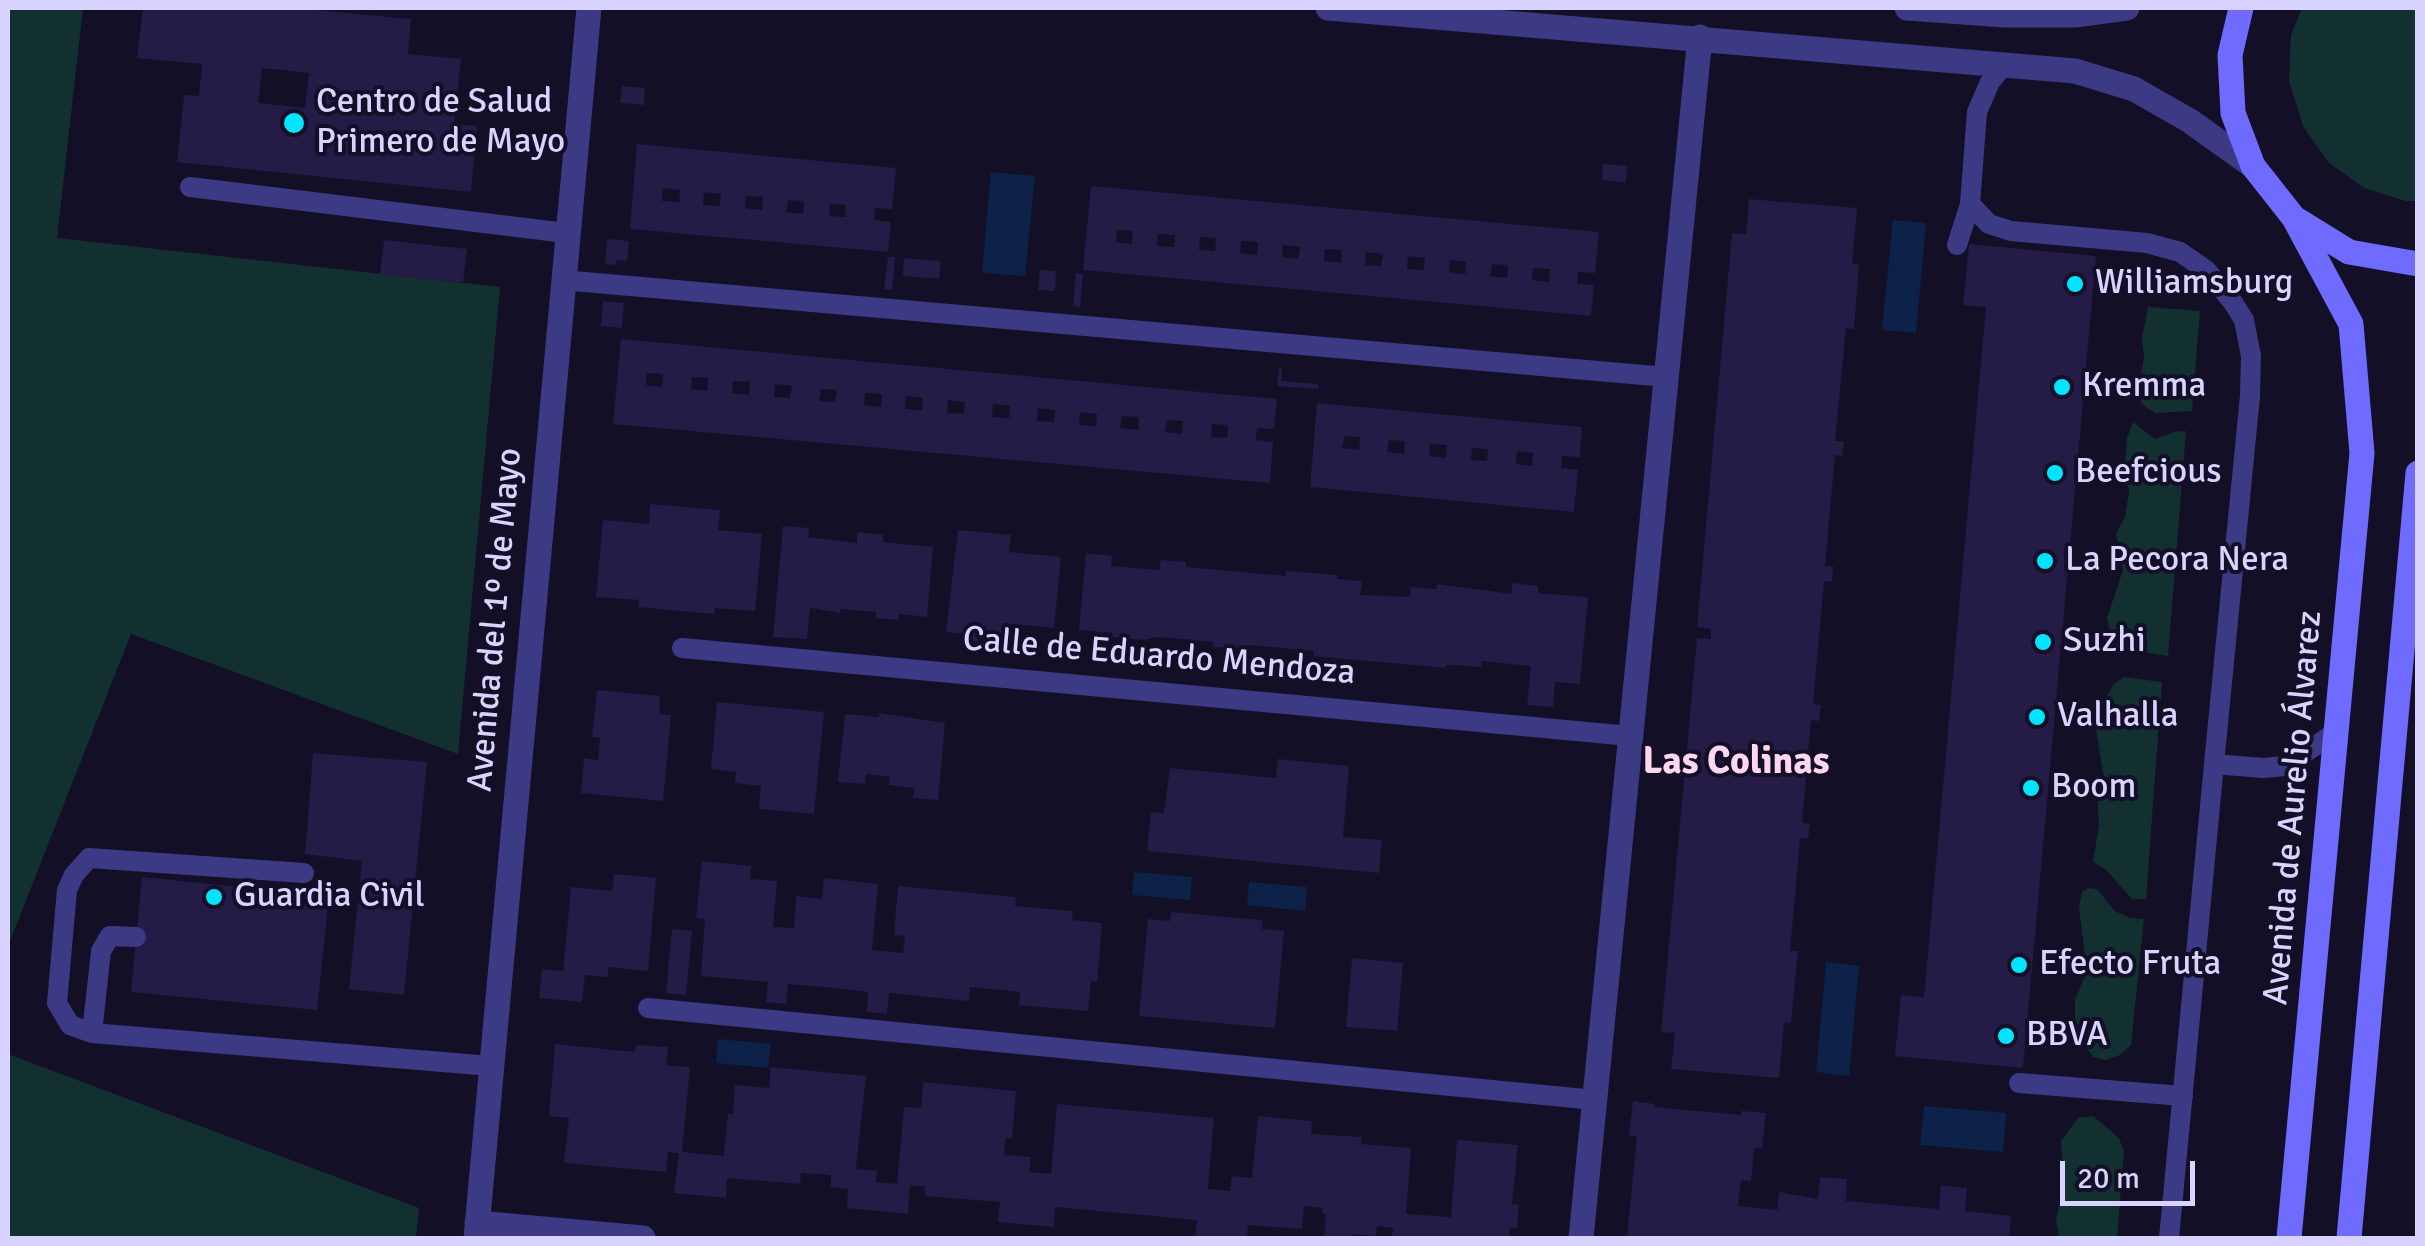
<!DOCTYPE html>
<meta charset="utf-8">
<style>
body{margin:0}
#map{position:relative;width:2425px;height:1246px;overflow:hidden;background:#130f26;font-family:Signika,sans-serif}
canvas{display:block}
.frame{position:absolute;inset:0;border:10px solid #d9d4ff;pointer-events:none}
.scale{position:absolute;left:2060px;top:1161px;width:135px;height:45px;box-sizing:border-box;border:5px solid #d9d4ff;border-top:0;padding-left:12px;font-size:30px;line-height:35px;white-space:nowrap;color:#d9d4ff;-webkit-text-stroke:8px #130f26;paint-order:stroke}
</style>
<div id="map">
<canvas width="2425" height="1246"></canvas>
<div class="frame"></div>
<div class="scale">20 m</div>
</div>
<script>
const c = document.querySelector('canvas').getContext('2d');
c.lineJoin = 'round';
function paint(path, color) { c.fillStyle = color; c.fill(path, 'evenodd'); }
const poly = rows => new Path2D(rows.map(r => 'M' + r).join(''));
function stroke(path, color, width, dash) { c.strokeStyle = color; c.lineWidth = width; c.lineCap = dash ? 'butt' : 'round'; c.setLineDash(dash || []); c.stroke(path); }
function write(font, color, halo, rows, align = 'center') {
  c.font = font + ' Signika,sans-serif'; c.lineWidth = 8; c.setLineDash([]); c.textBaseline = 'middle'; c.strokeStyle = halo; c.fillStyle = color; for (const [text, x, y, turn = 0] of rows) {
    c.save(); c.translate(x, y); c.rotate((+turn || 0) * Math.PI / 180); c.textAlign = isNaN(turn) ? turn : align; if (halo) c.strokeText(text, 0, 0); c.fillText(text, 0, 0); c.restore();
  }
}
paint(poly([
 [8,8,83,8,57,238,500,287,458,754,131,634,8,946],
 [2302,8,2417,8,2417,201,2406,201,2364,188,2328,162,2303,126,2289,81,2291,35],
 [2148,307,2200,311,2192,411,2156,413,2144,406,2138,397,2144,356,2142,338],
 [2133,422,2155,439,2174,432,2186,431,2168,656,2120,649,2111,637,2107,618,2123,570,2116,533,2125,517,2129,492,2125,463,2127,438],
 [2123,677,2162,682,2146,899,2132,899,2106,870,2093,862,2099,826,2097,793,2104,778,2095,724,2099,709,2114,684],
 [2088,888,2097,889,2115,911,2130,918,2144,919,2131,1045,2120,1055,2106,1060,2093,1057,2075,1032,2075,999,2087,972,2079,907,2082,892],
 [8,1054,419,1208,416,1238,8,1238],
 [2093,1116,2119,1138,2124,1152,2117,1238,2059,1238,2056,1219,2064,1185,2061,1141,2078,1118]
]), '#12302f');
paint(poly([
 [991,172,1035,176,1025,276,982,273],
 [1893,220,1926,223,1916,333,1882,330],
 [1134,872,1192,877,1190,900,1132,895],
 [1249,882,1307,887,1305,911,1247,905],
 [1826,962,1859,966,1849,1076,1816,1072],
 [718,1039,771,1044,768,1068,716,1063],
 [1924,1106,2006,1113,2003,1152,1920,1145]
]), '#0c2248');
paint(poly([
 [143,8,292,8,411,19,408,54,461,59,454,124,477,126,471,192,177,162,184,95,199,96,202,64,137,58],
 [262,68,309,73,305,108,258,103],
 [622,86,645,88,644,105,620,103],
 [637,144,896,168,892,209,875,208,874,220,891,222,888,252,630,229],
 [663,188,680,190,679,202,662,201],
 [704,192,721,194,720,206,703,205],
 [746,196,763,197,762,210,745,208],
 [788,200,804,201,803,214,786,212],
 [830,204,846,205,845,217,829,216],
 [1603,164,1627,166,1626,183,1602,180],
 [1091,186,1599,232,1595,273,1578,272,1577,284,1594,285,1591,316,1083,270],
 [1117,230,1133,231,1132,244,1116,242],
 [1158,234,1175,235,1174,247,1157,246],
 [1200,237,1216,238,1215,251,1199,250],
 [1241,241,1258,242,1257,255,1240,253],
 [1283,245,1300,247,1298,259,1282,257],
 [1325,249,1342,250,1341,263,1324,261],
 [1366,252,1383,254,1381,266,1365,265],
 [1408,256,1425,258,1424,270,1407,269],
 [1450,260,1466,262,1465,274,1449,272],
 [1492,264,1508,265,1507,278,1490,276],
 [1533,268,1550,269,1549,282,1532,280],
 [1749,199,1857,208,1852,264,1859,265,1854,329,1846,328,1835,441,1844,441,1842,456,1835,455,1825,566,1833,566,1832,582,1824,581,1813,704,1821,705,1819,721,1811,720,1802,823,1810,824,1808,839,1800,838,1790,951,1798,951,1791,1023,1784,1022,1779,1078,1671,1069,1675,1033,1661,1032,1697,638,1711,639,1711,629,1697,627,1732,233,1746,234],
 [607,239,629,241,627,261,616,260,615,265,605,264],
 [384,240,467,249,463,283,380,274],
 [1969,244,2096,256,2023,1068,1895,1056,1901,995,1924,997,1986,307,1963,305],
 [888,257,895,257,892,290,884,289],
 [904,258,941,261,939,279,903,276],
 [1040,270,1056,271,1055,291,1038,290],
 [1076,273,1083,274,1080,307,1073,306],
 [603,301,624,303,622,328,601,326],
 [621,339,1277,399,1274,429,1257,428,1256,440,1273,442,1270,483,613,424],
 [647,373,663,374,662,387,646,385],
 [692,377,708,378,707,391,691,389],
 [733,381,750,382,749,395,732,393],
 [775,384,792,386,790,398,774,397],
 [821,389,837,390,835,402,819,401],
 [865,393,882,394,881,407,864,405],
 [906,396,923,398,922,410,905,409],
 [948,400,965,402,964,414,947,413],
 [993,404,1010,406,1009,418,992,417],
 [1038,408,1055,410,1054,422,1037,421],
 [1080,412,1097,414,1096,426,1079,425],
 [1122,416,1139,417,1138,430,1120,428],
 [1167,420,1183,421,1182,434,1165,432],
 [1212,424,1228,425,1227,438,1211,437],
 [1279,368,1282,368,1281,381,1319,384,1318,389,1277,386],
 [1317,403,1582,427,1580,457,1562,456,1561,468,1578,470,1574,512,1310,487],
 [1344,436,1360,437,1359,450,1342,448],
 [1389,440,1405,441,1404,454,1387,452],
 [1430,444,1447,445,1446,458,1429,456],
 [1472,448,1488,449,1487,461,1471,460],
 [1517,451,1533,453,1532,466,1516,464],
 [650,504,720,510,718,530,762,534,755,611,715,608,714,614,671,610,638,607,639,600,596,597,603,520,649,524],
 [783,526,809,528,808,537,832,540,857,543,857,532,883,535,883,542,933,547,927,617,899,614,898,620,876,618,876,612,841,609,840,613,810,608,807,639,773,637],
 [958,530,1011,535,1009,552,1061,557,1054,628,1003,623,1001,637,978,634,978,641,967,640,968,634,946,632],
 [1086,553,1112,556,1111,566,1159,570,1161,560,1186,562,1186,567,1286,576,1286,571,1337,575,1337,579,1362,581,1360,595,1410,597,1411,587,1436,589,1437,584,1512,594,1512,583,1538,586,1538,593,1588,597,1580,684,1555,682,1553,707,1527,705,1531,666,1481,661,1481,667,1454,665,1446,665,1446,668,1313,656,1314,651,1260,646,1245,645,1245,649,1213,647,1213,642,1157,637,1144,640,1112,637,1113,633,1079,630],
 [597,690,660,696,659,714,671,715,663,801,581,793,584,758,598,760,600,738,592,737],
 [717,702,824,712,814,814,759,809,761,786,735,783,736,772,711,769],
 [879,713,945,723,938,800,913,798,914,788,888,785,890,777,866,774,865,784,838,782,845,714,879,717],
 [313,753,427,762,404,995,349,989,362,861,305,854],
 [1278,759,1349,766,1343,837,1382,840,1379,873,1147,851,1151,812,1164,813,1170,768,1276,778],
 [702,861,751,866,750,879,777,881,773,927,794,928,796,896,822,899,824,878,878,884,872,950,903,953,905,936,894,935,898,886,1016,897,1015,906,1073,911,1072,920,1102,923,1097,982,1091,981,1088,1011,1019,1005,1020,992,970,987,969,1001,889,993,887,1014,867,1012,868,992,825,987,788,984,786,1004,766,1002,768,982,701,976,705,919,696,918],
 [614,874,656,878,648,971,608,967,608,977,585,975,582,1002,539,998,542,969,563,971,571,887,612,891],
 [142,877,329,896,317,1010,131,992],
 [1171,912,1262,920,1262,929,1284,931,1275,1028,1139,1016,1148,919,1170,921],
 [672,929,692,931,686,995,666,993],
 [1352,958,1403,963,1397,1031,1346,1027],
 [555,1044,635,1052,636,1045,668,1047,666,1065,690,1067,682,1152,724,1156,728,1113,733,1114,735,1085,769,1088,771,1067,866,1076,856,1169,877,1171,876,1182,897,1184,904,1107,921,1108,923,1082,1016,1091,1012,1138,1006,1138,1004,1155,1031,1157,1029,1172,1051,1174,1057,1104,1214,1118,1208,1189,1230,1191,1232,1176,1252,1178,1258,1116,1312,1121,1311,1134,1362,1137,1361,1144,1411,1148,1406,1214,1451,1217,1457,1140,1518,1145,1512,1204,1519,1205,1517,1229,1510,1228,1509,1238,1392,1238,1393,1228,1377,1226,1376,1236,1353,1234,1352,1238,1324,1238,1326,1214,1322,1213,1323,1208,1304,1206,1302,1229,1248,1225,1247,1238,1195,1238,1197,1220,1055,1207,1054,1227,998,1222,1000,1202,925,1196,925,1186,918,1186,910,1185,908,1214,847,1208,848,1189,831,1187,831,1175,801,1173,800,1184,727,1178,726,1198,674,1193,679,1153,668,1152,666,1172,564,1163,569,1118,549,1116],
 [1633,1101,1655,1104,1654,1107,1741,1115,1741,1111,1766,1113,1762,1148,1754,1148,1751,1181,1741,1180,1738,1206,1777,1210,1779,1192,1818,1199,1820,1177,1847,1179,1846,1201,1939,1209,1941,1185,1967,1188,1965,1211,2011,1216,2009,1238,1627,1238,1637,1136,1629,1135]
]), '#241b47');
stroke(poly([
 [190,187,566,233],
 [1970,204,1989,224,2011,231,2147,243,2180,252,2206,270,2232,301,2244,320,2251,356,2250,396,2214,764],
 [1957,245,1970,204,1977,112,1990,82,2004,65],
 [562,280,1666,377],
 [682,648,1630,736],
 [304,873,89,858,74,875,67,890,57,1003,70,1025,92,1033,491,1066],
 [648,1008,1595,1100],
 [92,1033,101,951,110,936,136,937],
 [2019,1083,2183,1096],
 [2169,1238,2214,764,2263,768,2285,766,2336,732]
]), '#3d3a85', 20);
stroke(poly([
 [477,1223,643,1238],
 [476,1238,589,8],
 [1581,1238,1700,37]
]), '#3d3a85', 25);
stroke(poly([
 [1328,8,2075,71,2134,89,2190,121,2253,166],
 [1907,8,2005,15,2075,15,2127,8]
]), '#3d3a85', 25);
stroke(poly([
 [2241,8,2230,55,2233,113,2253,166,2294,218,2349,252,2418,264],
 [2289,1238,2362,453,2351,324,2294,218],
 [2349,1238,2418,473]
]), '#6f6bff', 25);
for (const [x, y, r, color] of [
 [294,123,12,"#00e5ff"],
 [2075,284,10,"#00e5ff"],
 [2062,387,10,"#00e5ff"],
 [2055,473,10,"#00e5ff"],
 [2045,561,10,"#00e5ff"],
 [2043,642,10,"#00e5ff"],
 [2037,717,10,"#00e5ff"],
 [2031,788,10,"#00e5ff"],
 [214,897,10,"#00e5ff"],
 [2019,965,10,"#00e5ff"],
 [2006,1036,10,"#00e5ff"]
]) { const dot = new Path2D(); dot.arc(x, y, r, 0, 2 * Math.PI); c.fillStyle = color; c.fill(dot); stroke(dot, '#130f26', 4); }
write('35px', '#d9d4ff', '#130f26', [
 ["Centro de Salud",316,103],
 ["Primero de Mayo",316,143],
 ["Williamsburg",2095,284],
 ["Kremma",2082,387],
 ["Beefcious",2075,473],
 ["La Pecora Nera",2065,561],
 ["Suzhi",2063,642],
 ["Valhalla",2057,717],
 ["Boom",2051,788],
 ["Guardia Civil",234,897],
 ["Efecto Fruta",2039,965],
 ["BBVA",2026,1036]
], 'left');
write('35px', '#d9d4ff', '#130f26', [
 ["Avenida del 1º de Mayo",496,620,-85],
 ["Calle de Eduardo Mendoza",1159,657,5],
 ["Avenida de Aurelio Álvarez",2294,808,-85]
]);
write('bold 38px', '#ffd6f0', '#130f26', [
 ["Las Colinas",1736,763]
]);
</script>
